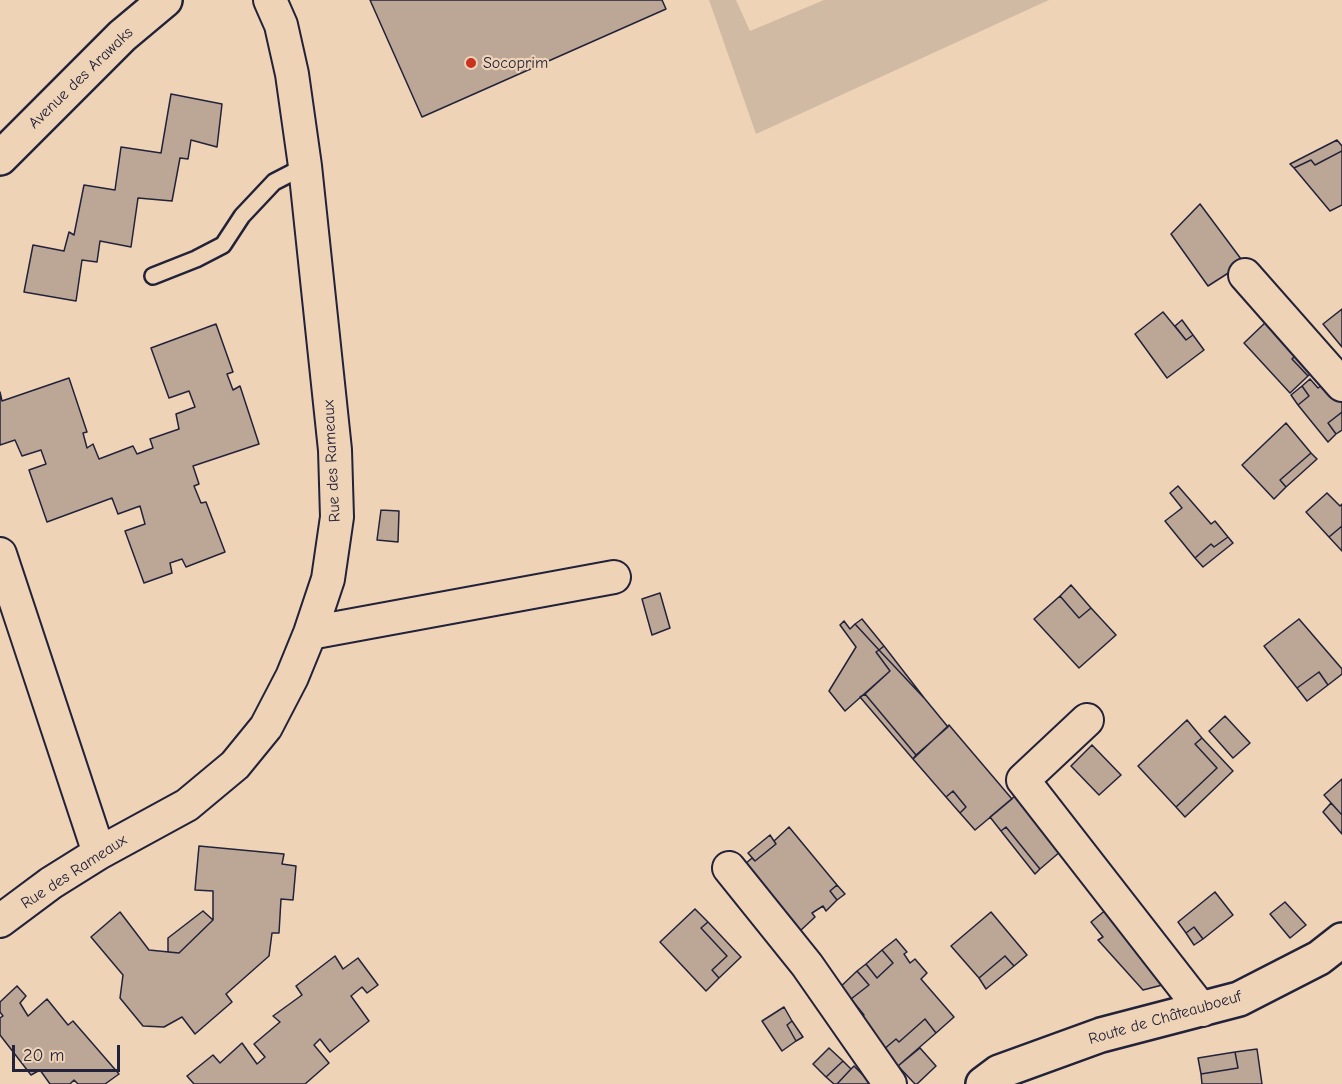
<!DOCTYPE html>
<meta charset="utf-8">
<style>
body{margin:0}
#map{position:relative;width:1342px;height:1084px;overflow:hidden;background:#efd3b6;font-family:"Comic Neue",sans-serif}
canvas{display:block}
.scale{position:absolute;left:12px;top:1045px;width:108px;height:27px;box-sizing:border-box;border:3px solid #22223b;border-top:0;padding-left:8px;font-size:18px;line-height:21px;white-space:nowrap;color:#22223b;-webkit-text-stroke:4px #efd3b6;paint-order:stroke}
</style>
<div id="map">
<canvas width="1342" height="1084"></canvas>
<div class="scale">20 m</div>
</div>
<script>
const c = document.querySelector('canvas').getContext('2d');
c.lineJoin = 'round';
function paint(path, color) { c.fillStyle = color; c.fill(path, 'evenodd'); }
const poly = rows => new Path2D(rows.map(r => 'M' + r).join(''));
function stroke(path, color, width, dash) { c.strokeStyle = color; c.lineWidth = width; c.lineCap = dash ? 'butt' : 'round'; c.setLineDash(dash || []); c.stroke(path); }
function write(font, color, halo, rows, align = 'center') {
  c.font = font + ' "Comic Neue",sans-serif'; c.lineWidth = 4.5; c.setLineDash([]); c.textBaseline = 'middle'; c.strokeStyle = halo; c.fillStyle = color; for (const [text, x, y, turn = 0] of rows) {
    c.save(); c.translate(x, y); c.rotate((+turn || 0) * Math.PI / 180); c.textAlign = isNaN(turn) ? turn : align; if (halo) c.strokeText(text, 0, 0); c.fillText(text, 0, 0); c.restore();
  }
}
paint(poly([
 [709,0,736,0,750,31,824,0,1049,0,756,134]
]), '#d1baa4');
const building = poly([
 [370,0,662,0,666,9,422,117,370,0],
 [171,94,222,104,217,147,191,140,188,159,180,158,172,201,138,198,131,247,100,241,97,262,82,260,76,301,24,292,33,245,64,251,69,232,74,235,84,185,115,190,121,147,161,153,171,94],
 [1337,140,1342,146,1342,151,1315,165,1311,160,1294,168,1290,164,1337,140],
 [1342,151,1342,205,1330,211,1294,168,1311,160,1315,165,1342,151],
 [1200,204,1244,263,1208,286,1171,234,1200,204],
 [1342,309,1342,347,1323,324,1342,309],
 [1163,312,1186,340,1193,335,1204,350,1167,378,1135,334,1163,312],
 [1182,320,1193,335,1186,340,1175,326,1182,320],
 [1267,321,1298,353,1292,359,1308,376,1290,393,1244,343,1267,321],
 [216,324,233,372,227,374,233,390,240,386,259,444,193,466,199,484,194,486,201,503,206,502,225,552,186,567,182,559,170,563,172,573,144,583,125,531,145,524,140,506,118,514,112,498,47,522,29,470,46,464,41,450,22,456,15,440,0,445,0,392,2,401,69,378,87,432,83,433,87,448,93,444,99,459,133,446,137,454,153,448,150,439,179,429,176,414,195,407,189,391,169,398,151,348,216,324],
 [1298,353,1314,370,1308,376,1292,359,1298,353],
 [1310,379,1318,388,1325,383,1342,403,1342,412,1328,423,1336,434,1328,442,1298,405,1309,396,1302,386,1310,379],
 [1302,386,1309,396,1298,405,1291,395,1302,386],
 [1342,412,1342,430,1336,434,1328,423,1342,412],
 [1286,423,1311,453,1280,480,1286,487,1274,499,1242,465,1286,423],
 [1311,453,1317,459,1286,487,1280,480,1311,453],
 [1178,486,1211,524,1215,521,1228,537,1214,547,1211,544,1195,558,1165,521,1182,508,1170,493,1178,486],
 [1327,493,1340,506,1342,504,1342,526,1329,537,1306,512,1327,493],
 [381,510,399,511,398,542,377,540,381,510],
 [1342,526,1342,551,1329,537,1342,526],
 [1228,537,1233,543,1203,567,1195,558,1211,544,1214,547,1228,537],
 [1071,585,1091,608,1079,618,1060,596,1071,585],
 [660,593,670,628,652,635,642,599,660,593],
 [1060,596,1079,618,1091,608,1116,635,1079,668,1034,619,1060,596],
 [862,619,884,646,879,650,855,624,862,619],
 [1299,619,1342,669,1342,674,1328,685,1319,672,1297,688,1264,646,1299,619],
 [844,621,850,629,855,624,879,650,876,652,890,671,845,711,829,691,856,647,840,625,844,621],
 [884,646,925,699,879,650,884,646],
 [879,650,925,699,948,727,916,755,865,694,890,671,876,652,879,650],
 [1319,672,1328,685,1307,701,1297,688,1319,672],
 [865,694,916,755,913,759,860,697,865,694],
 [1225,716,1250,743,1233,758,1209,731,1225,716],
 [1187,720,1202,738,1195,744,1217,768,1176,807,1138,766,1187,720],
 [949,725,1012,799,975,830,960,813,966,807,953,791,946,797,913,759,949,725],
 [1202,738,1233,771,1185,817,1176,807,1217,768,1195,744,1202,738],
 [1092,745,1121,775,1099,795,1071,766,1092,745],
 [1342,779,1342,815,1324,795,1342,779],
 [953,791,966,807,960,813,946,797,953,791],
 [1015,796,1061,851,1040,869,1006,827,1001,831,990,817,1015,796],
 [1331,803,1342,815,1342,834,1323,812,1331,803],
 [789,827,837,885,830,891,837,900,826,911,823,906,812,913,815,917,800,931,794,922,786,930,737,871,752,858,755,861,776,844,774,841,789,827],
 [1006,827,1040,869,1035,874,1001,831,1006,827],
 [770,835,776,844,755,861,748,853,770,835],
 [199,846,284,854,282,864,296,866,293,900,281,899,279,933,272,933,269,956,226,994,232,1002,195,1034,182,1017,164,1027,143,1026,120,998,123,975,91,937,120,912,149,950,179,953,213,920,213,891,195,890,199,846],
 [837,885,845,894,837,900,830,891,837,885],
 [1215,892,1233,915,1203,939,1194,927,1186,933,1178,922,1215,892],
 [1285,902,1306,925,1290,938,1270,914,1285,902],
 [695,909,708,922,701,928,727,956,712,970,719,978,706,991,660,942,695,909],
 [1107,909,1170,983,1143,990,1098,940,1103,937,1091,922,1107,909],
 [203,911,213,920,179,953,168,952,168,938,203,911],
 [991,912,1027,955,1014,966,1005,956,979,978,951,946,991,912],
 [708,922,741,957,719,978,712,970,727,956,701,928,708,922],
 [1194,927,1203,939,1194,945,1186,933,1194,927],
 [896,939,907,952,904,954,910,963,915,959,927,973,921,979,954,1017,936,1033,925,1019,899,1042,896,1039,883,1050,858,1020,864,1015,851,999,869,985,857,971,866,964,877,978,893,963,882,950,896,939],
 [882,950,893,963,877,978,866,964,882,950],
 [335,956,343,969,358,958,378,985,367,993,362,987,351,996,369,1021,330,1052,320,1039,314,1045,329,1063,305,1084,194,1084,187,1076,213,1055,220,1063,242,1043,257,1064,265,1057,254,1044,280,1022,273,1016,302,995,296,986,335,956],
 [1005,956,1014,966,986,989,979,978,1005,956],
 [857,971,869,985,851,999,864,1015,858,1020,836,991,857,971],
 [17,986,26,996,20,1003,28,1016,47,999,68,1025,73,1021,119,1074,105,1084,78,1084,74,1080,70,1084,50,1084,40,1070,31,1075,0,1035,0,1018,3,1016,0,1012,0,1002,17,986],
 [784,1007,792,1021,787,1025,796,1041,782,1051,762,1021,784,1007],
 [925,1019,936,1033,898,1066,883,1050,896,1039,899,1042,925,1019],
 [792,1021,803,1037,796,1041,787,1025,792,1021],
 [829,1048,843,1061,826,1077,813,1064,829,1048],
 [920,1048,936,1066,917,1084,915,1084,898,1066,920,1048],
 [1257,1049,1262,1084,1202,1084,1201,1074,1238,1068,1235,1052,1257,1049],
 [1235,1052,1238,1068,1201,1074,1198,1058,1235,1052],
 [843,1061,851,1069,837,1084,834,1084,826,1077,843,1061],
 [854,1066,872,1084,837,1084,851,1069,854,1066]
]);
paint(building, '#bca797');
stroke(building, '#22223b', 1.5);
const lane = poly([
 [153,276,196,259,223,245,242,216,274,182,305,166]
]);
const street = poly([
 [1245,275,1342,385],
 [0,554,99,853],
 [310,633,614,577],
 [1087,720,1023,780,1202,1010],
 [729,868,807,965,890,1084],
 [0,921,51,883,99,853,187,805,235,765,266,727,292,677,310,633,328,579,337,517,335,450,305,166,292,74,281,25,270,0]
]);
const secondary = poly([
 [0,158,122,36,165,0],
 [983,1084,999,1072,1101,1035,1239,999,1319,958,1342,940]
]);
stroke(lane, '#22223b', 20);
stroke(street, '#22223b', 36);
stroke(secondary, '#22223b', 38);
stroke(lane, '#efd3b6', 15);
stroke(street, '#efd3b6', 32);
stroke(secondary, '#efd3b6', 33);
for (const [x, y, r, color] of [
 [471,63,6,"#c8321e"]
]) { const dot = new Path2D(); dot.arc(x, y, r, 0, 2 * Math.PI); c.fillStyle = color; c.fill(dot); stroke(dot, '#efd3b6', 2); }
write('16px', '#22223b', '#efd3b6', [
 ["Socoprim",483,63]
], 'left');
write('16px', '#22223b', '#efd3b6', [
 ["Avenue des Arawaks",81,78,-44],
 ["Rue des Rameaux",332,461,-93],
 ["Rue des Rameaux",74,872,-33],
 ["Route de Châteauboeuf",1165,1018,-16]
]);
</script>
